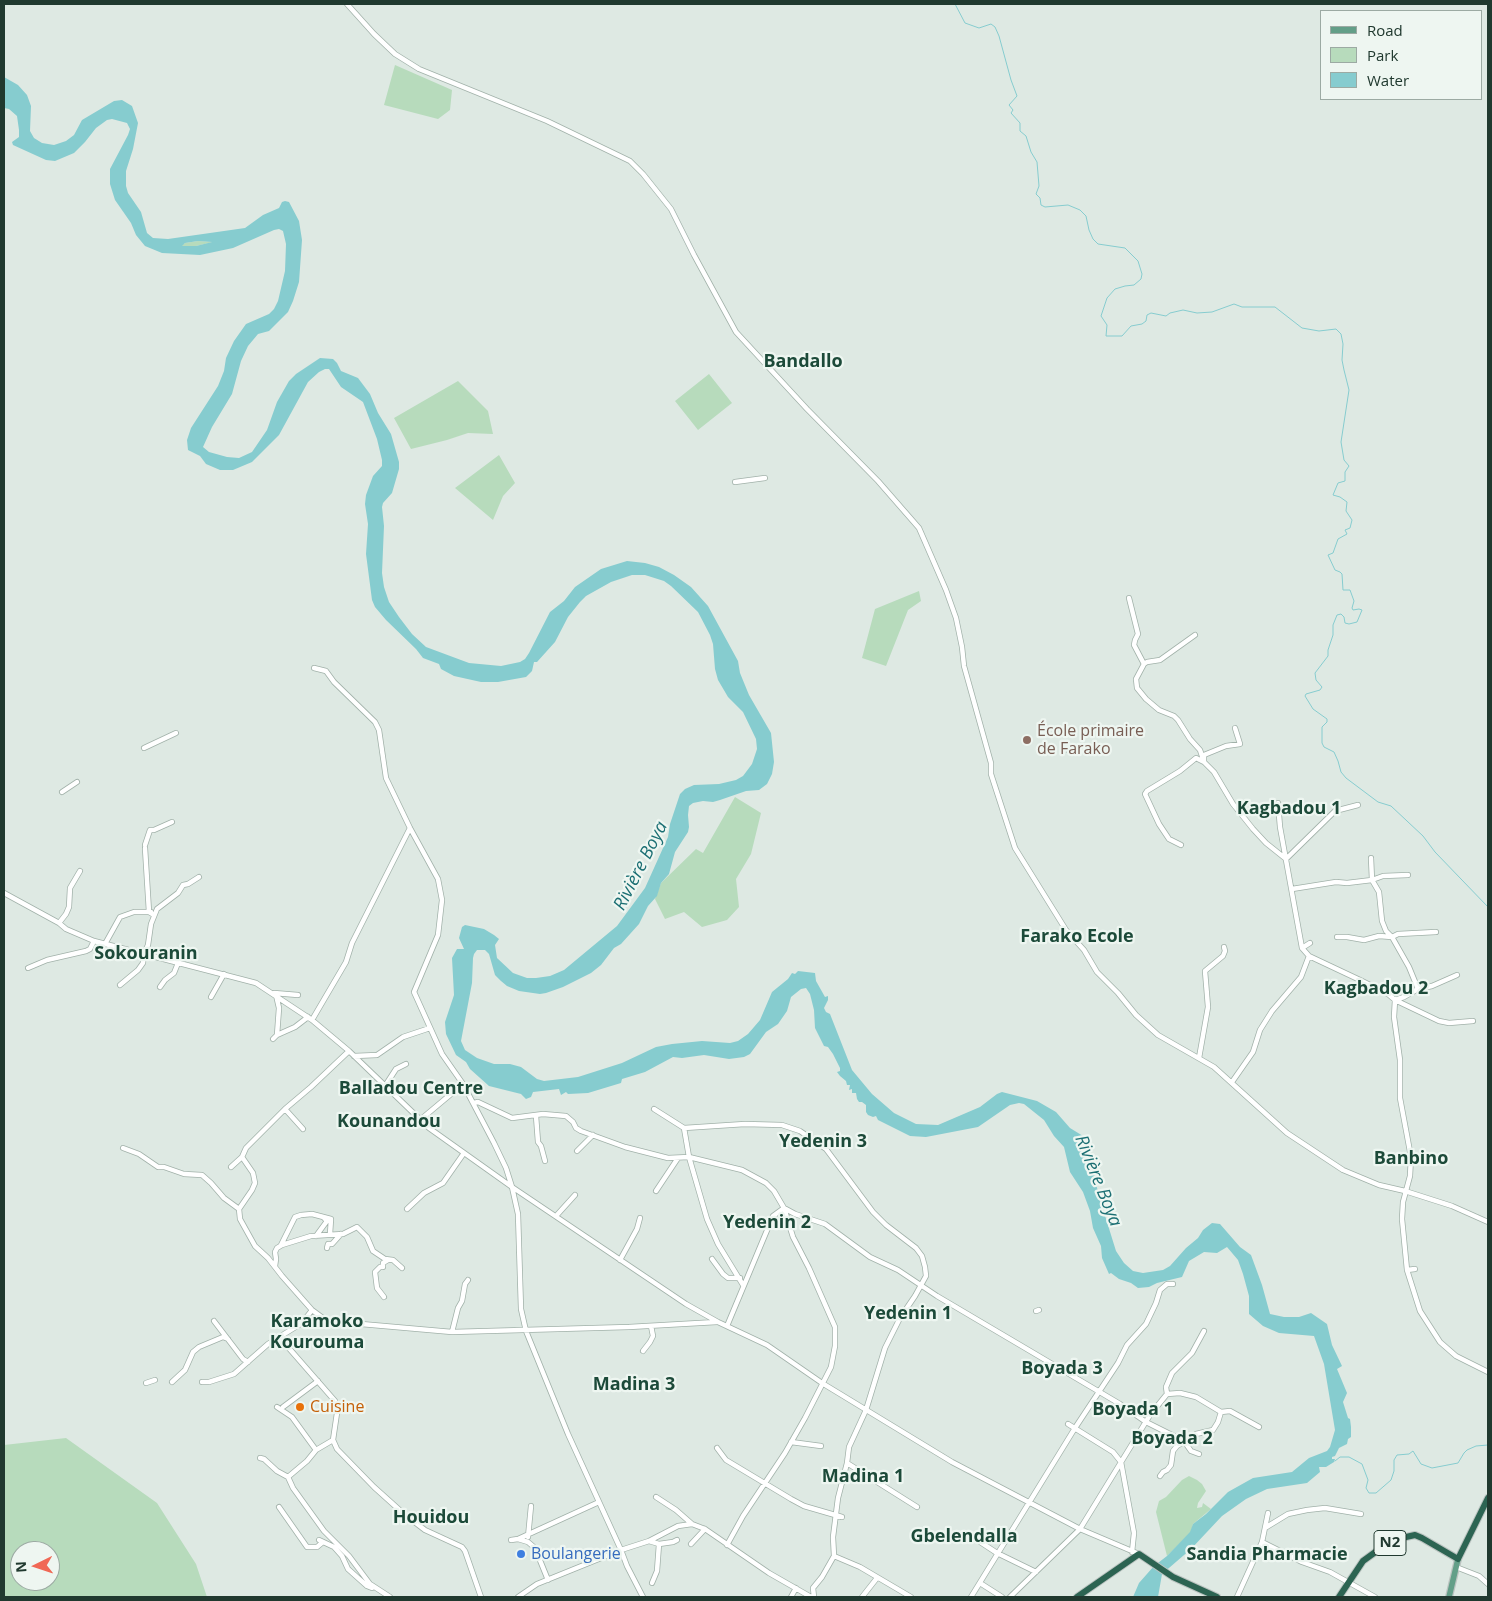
<!DOCTYPE html>
<meta charset="utf-8">
<style>
body{margin:0}
#map{position:relative;width:1492px;height:1601px;overflow:hidden;background:#dee9e3;font-family:"Open Sans",sans-serif}
canvas{display:block}
.frame{position:absolute;inset:0;border:5px solid #20392f;pointer-events:none}
.legend{position:absolute;left:1320px;top:10px;width:162px;height:90px;box-sizing:border-box;background:#eef6f1;border:1px solid #9caaa3;margin:0;padding:6px 9px;list-style:none;font-size:15px;color:#20392f}
.legend li{display:flex;align-items:center;gap:10px;height:25px}
.legend b{width:25px;border:1px solid #9caaa3}
.north{position:absolute;left:10px;top:1541px;width:50px;height:50px;box-sizing:border-box;background:#eef6f1;border:1px solid #9caaa3;border-radius:50%;rotate:266deg;font-size:14px;font-weight:700;line-height:20px;text-align:center;color:#20392f}
.north::after{content:'';display:block;margin:auto;width:18px;height:22px;background:#f06855;clip-path:polygon(50% 0,100% 100%,50% 72%,0 100%)}
</style>
<div id="map">
<canvas width="1492" height="1601"></canvas>
<div class="frame"></div>
<ul class="legend">
<li><b style="height:6px;background:#639f88"></b>Road</li>
<li><b style="height:14px;background:#b7dbbc"></b>Park</li>
<li><b style="height:14px;background:#86cccf"></b>Water</li>
</ul>
<div class="north">N</div>
</div>
<script>
const c = document.querySelector('canvas').getContext('2d');
c.lineJoin = 'round';
function paint(path, color) { c.fillStyle = color; c.fill(path, 'evenodd'); }
const poly = rows => new Path2D(rows.map(r => 'M' + r).join(''));
function stroke(path, color, width, dash) { c.strokeStyle = color; c.lineWidth = width; c.lineCap = dash ? 'butt' : 'round'; c.setLineDash(dash || []); c.stroke(path); }
function write(font, color, halo, rows, align = 'center') {
  c.font = font + ' "Open Sans",sans-serif'; c.lineWidth = 4.5; c.setLineDash([]); c.textBaseline = 'middle'; c.strokeStyle = halo; c.fillStyle = color; for (const [text, x, y, turn = 0] of rows) {
    c.save(); c.translate(x, y); c.rotate((+turn || 0) * Math.PI / 180); c.textAlign = isNaN(turn) ? turn : align; if (halo) c.strokeText(text, 0, 0); c.fillText(text, 0, 0); c.restore();
  }
}
paint(poly([
 [395,65,452,90,450,110,438,119,384,105],
 [198,241,213,242,196,246,181,246,185,243],
 [709,374,732,403,698,430,675,401],
 [458,381,488,411,493,434,468,433,447,440,411,449,394,418],
 [499,455,515,483,503,496,493,520,455,488],
 [919,591,921,601,908,610,886,666,862,658,875,609],
 [735,797,761,813,751,854,736,879,739,907,727,920,702,927,684,912,665,919,655,899,661,883,696,849,703,853],
 [66,1438,157,1503,196,1564,207,1597,4,1597,4,1445],
 [20,1551,50,1551,50,1581,20,1581],
 [1189,1476,1197,1480,1202,1484,1206,1491,1198,1503,1197,1508,1202,1507,1203,1503,1211,1509,1193,1524,1191,1532,1167,1556,1156,1512,1159,1501,1166,1497,1182,1480]
]), '#b7dbbc');
paint(poly([
 [4,77,18,85,27,95,31,106,30,131,34,138,42,143,54,145,66,141,74,135,82,120,114,101,122,100,132,106,138,123,133,149,126,171,126,186,128,193,141,212,147,233,153,238,168,239,245,228,263,215,279,208,282,202,285,201,289,202,299,221,302,240,299,282,293,301,288,312,269,331,258,334,248,346,241,361,232,394,212,427,203,447,209,452,227,457,239,458,252,452,267,430,277,402,289,381,296,374,320,358,333,359,337,363,341,371,358,378,370,394,378,413,391,434,399,462,399,469,392,493,383,503,382,507,384,526,382,573,384,587,389,602,399,617,412,634,426,647,469,663,501,666,520,662,525,659,529,653,550,612,564,601,575,587,601,569,627,561,645,563,659,567,674,575,691,587,708,606,738,661,740,673,749,695,771,733,774,762,772,774,767,784,759,790,746,791,720,800,713,802,703,801,693,803,689,806,688,815,689,827,688,832,675,852,669,874,661,883,657,896,648,906,639,924,621,944,614,948,601,965,591,973,563,987,546,993,540,994,519,991,507,986,501,981,495,975,489,954,485,950,477,950,474,954,473,958,472,983,461,1041,465,1050,477,1058,494,1064,510,1064,521,1067,537,1079,544,1081,578,1077,622,1063,656,1047,672,1044,702,1041,730,1043,738,1041,748,1034,760,1020,772,992,788,979,792,973,795,974,798,971,815,973,816,981,825,997,828,996,828,1000,824,1008,826,1012,830,1014,852,1070,872,1094,894,1113,916,1124,938,1125,980,1107,997,1094,1002,1092,1037,1101,1056,1112,1070,1128,1083,1136,1082,1138,1087,1151,1089,1167,1095,1174,1094,1177,1102,1206,1116,1251,1124,1263,1133,1271,1143,1273,1163,1270,1170,1266,1186,1248,1198,1238,1203,1230,1212,1223,1220,1224,1240,1247,1251,1255,1262,1285,1270,1314,1284,1317,1299,1317,1311,1313,1327,1324,1332,1345,1342,1366,1337,1369,1347,1393,1343,1402,1348,1418,1350,1419,1351,1427,1351,1437,1348,1439,1347,1444,1339,1448,1335,1456,1332,1457,1332,1459,1335,1459,1334,1462,1326,1467,1319,1467,1320,1472,1307,1483,1267,1489,1246,1499,1222,1516,1191,1549,1162,1574,1158,1597,1133,1597,1139,1583,1154,1566,1167,1556,1190,1532,1193,1524,1206,1514,1228,1492,1253,1478,1292,1472,1309,1458,1327,1451,1330,1447,1335,1430,1324,1364,1314,1336,1279,1333,1263,1326,1249,1314,1249,1296,1243,1274,1238,1260,1227,1247,1217,1253,1204,1252,1189,1261,1182,1277,1157,1283,1149,1287,1138,1288,1131,1283,1119,1279,1111,1273,1109,1274,1102,1258,1101,1246,1093,1228,1090,1211,1083,1192,1070,1172,1064,1147,1054,1136,1044,1120,1024,1104,1019,1103,1010,1105,978,1127,926,1137,910,1136,878,1120,876,1116,873,1117,868,1115,866,1112,866,1105,862,1102,859,1102,857,1099,856,1093,852,1093,852,1089,849,1090,850,1085,847,1085,846,1081,840,1076,837,1072,840,1071,840,1068,833,1054,828,1047,824,1046,815,1028,814,1010,810,994,806,988,801,989,791,997,787,1011,778,1024,766,1032,750,1054,744,1057,729,1059,704,1055,682,1058,673,1057,645,1072,622,1079,621,1083,588,1093,568,1094,566,1092,561,1095,559,1089,533,1092,531,1097,526,1099,521,1094,489,1086,470,1069,466,1062,456,1055,446,1034,445,1022,454,995,452,958,457,949,464,949,459,938,462,927,465,925,484,929,494,935,499,939,495,945,497,958,513,973,527,978,536,978,550,976,564,970,617,926,645,888,668,837,670,824,680,794,685,789,694,785,719,784,736,780,743,776,752,764,757,749,756,739,743,712,728,697,718,680,715,669,713,644,710,635,698,612,671,586,664,581,645,575,632,575,611,582,586,596,580,602,568,617,555,642,537,662,534,662,532,671,526,677,498,682,481,682,454,676,441,669,439,664,423,658,416,649,386,620,375,607,372,600,366,554,368,524,365,504,366,495,373,476,382,466,382,460,377,439,363,402,341,387,329,369,325,369,319,372,308,382,279,435,252,462,233,470,220,470,206,464,200,456,188,450,187,440,191,428,218,386,224,371,226,358,234,341,246,324,269,314,274,309,278,301,285,271,286,244,283,231,279,229,274,230,233,248,200,255,162,253,145,246,136,235,131,223,115,200,110,184,110,169,128,135,130,129,127,123,112,119,107,120,96,128,85,142,74,153,55,161,46,160,13,145,12,142,19,137,19,130,17,116,9,109,4,108],
 [198,241,212,242,196,246,182,246,185,243]
]), '#86cccf');
stroke(poly([
 [955,4,965,23,979,28,991,24,995,27,999,36,1011,80,1017,96,1009,105,1013,110,1011,113,1020,123,1020,131,1026,136,1031,152,1037,162,1039,186,1036,194,1040,198,1041,205,1045,207,1068,205,1080,210,1086,216,1089,230,1093,239,1098,244,1125,248,1138,261,1142,274,1141,279,1134,285,1125,286,1115,289,1107,298,1101,316,1107,325,1106,336,1122,336,1131,326,1142,324,1146,321,1147,315,1151,313,1166,316,1170,313,1183,310,1197,313,1212,312,1234,304,1242,307,1275,307,1302,328,1319,331,1336,329,1341,334,1343,344,1342,360,1344,370,1349,390,1341,442,1344,460,1349,466,1345,472,1345,481,1338,483,1333,495,1340,497,1347,502,1346,511,1352,520,1350,528,1345,530,1347,534,1338,539,1333,553,1328,555,1335,570,1340,572,1342,574,1343,590,1350,590,1354,601,1352,608,1353,610,1359,609,1362,610,1357,622,1349,624,1345,623,1344,617,1341,614,1337,615,1333,625,1333,635,1328,650,1328,656,1315,673,1316,680,1322,687,1320,690,1306,694,1305,696,1313,709,1327,719,1327,722,1322,727,1322,743,1324,747,1334,752,1338,761,1341,772,1346,778,1378,802,1391,806,1423,836,1435,852,1488,907],
 [1335,1461,1340,1457,1349,1457,1362,1464,1368,1480,1366,1488,1369,1493,1376,1493,1391,1480,1394,1471,1394,1460,1397,1455,1409,1454,1413,1451,1421,1464,1432,1468,1458,1463,1464,1453,1467,1450,1476,1446,1488,1445]
]), '#86cccf', 1);
const minor = poly([
 [347,4,374,34,395,54,419,69,547,121,630,161,643,174,671,209,694,255,736,332,807,409,878,481,919,528,946,590,956,618,962,647,964,666,991,763,991,774,1015,848,1066,930,1084,950,1097,972,1118,993,1136,1015,1158,1035,1214,1067,1287,1133,1343,1170,1379,1185,1405,1191,1452,1206,1488,1222],
 [735,482,765,478],
 [1129,598,1138,634,1135,640,1134,645,1144,664],
 [1195,635,1160,660,1147,662,1144,664,1136,679,1137,688,1146,699,1159,710,1174,716,1178,720,1190,739,1200,750,1204,762,1214,772,1233,804,1253,829,1266,843,1286,859,1335,811,1358,805],
 [314,668,326,671,334,682,375,722,379,730,386,778,410,828,438,879,442,900,438,935,414,992,442,1054,463,1084,494,1143,506,1168,512,1187,518,1214,521,1309,526,1331,568,1434,621,1550,627,1566,643,1597],
 [144,748,176,733],
 [1069,751,1072,752],
 [62,792,77,782],
 [1278,803,1280,827,1302,948,1309,956,1360,980,1388,994,1395,1000,1404,997,1418,989,1409,967,1392,937,1398,934,1436,932],
 [145,845,150,830,154,830,172,822],
 [1181,845,1169,839,1159,824,1145,794,1147,791,1180,771,1196,758,1204,762,1204,755,1226,746,1240,744,1235,728],
 [145,848,149,912,154,915],
 [1371,858,1372,880,1379,892,1382,921,1386,931,1392,937],
 [1292,889,1336,882,1347,883,1372,880,1383,876,1408,875],
 [4,893,59,923,66,929,94,941,256,983,312,1020,349,1051,429,1128,512,1187,686,1304,718,1322,767,1345,822,1383,952,1462,1080,1529,1139,1554],
 [59,923,66,914,69,907,70,888,80,871],
 [1337,937,1347,937,1364,940,1379,936,1392,937],
 [105,944,120,917,134,912,151,912],
 [1302,948,1310,943],
 [28,968,47,960,86,951,90,949,94,941],
 [120,985,138,970,143,963,144,954,148,945,151,924,157,909,178,893,183,885,188,884,199,877],
 [160,987,165,980,174,973,178,963],
 [1418,989,1432,986,1457,975],
 [274,993,298,995],
 [276,995,279,1008,277,1035],
 [211,997,224,974],
 [312,1020,346,962,352,943,410,828],
 [1473,1021,1449,1023,1439,1021,1395,1000,1394,1017,1400,1060,1400,1098,1411,1157,1410,1176,1403,1202,1402,1219,1407,1270,1420,1311,1440,1342,1456,1356,1488,1372],
 [273,1039,277,1035,295,1027,308,1017],
 [354,1056,377,1055,403,1037,430,1028],
 [1199,1058,1208,1007,1205,971,1223,956,1225,951,1224,947],
 [1232,1082,1253,1052,1260,1030,1272,1011,1301,977,1309,956],
 [385,1086,396,1069,406,1064],
 [474,1103,478,1102,512,1118,543,1114,566,1116,573,1122,576,1128,581,1131,625,1147,668,1158,689,1157,742,1170,766,1183,774,1191,784,1208,793,1237,809,1268,835,1327,835,1346,831,1367,805,1418,785,1453,743,1516,727,1545],
 [285,1109,303,1129],
 [654,1109,684,1128],
 [536,1116,538,1142,541,1146,545,1161],
 [420,1120,463,1084],
 [123,1148,139,1154,158,1167,164,1167,184,1174,202,1175,211,1183,224,1198,239,1209],
 [577,1151,593,1135],
 [242,1157,253,1173,255,1183,252,1190,239,1209,240,1219,255,1246,268,1258,282,1276,312,1310,327,1321,452,1332,629,1327,717,1322],
 [231,1167,242,1157,246,1148,285,1109,311,1087,349,1051],
 [656,1191,678,1158],
 [407,1209,424,1193,443,1183,464,1153],
 [556,1216,575,1195],
 [316,1236,327,1221,323,1217],
 [281,1245,295,1217,301,1215,312,1214,331,1219,330,1234],
 [327,1248,328,1244,332,1244,341,1234],
 [712,1259,723,1274,728,1278,740,1278],
 [620,1260,637,1229,640,1218],
 [275,1266,276,1259,275,1252,277,1248,282,1245,311,1236,343,1234,357,1227,367,1237,373,1251,385,1259,393,1260,402,1268],
 [1407,1270,1415,1269],
 [743,1285,718,1244,707,1219,689,1157,684,1128,745,1124,782,1125,800,1131,826,1149,873,1212,886,1225,916,1248,922,1256,925,1267,926,1276,915,1296,900,1318,885,1348,866,1410,849,1447,847,1463,838,1498,833,1537,834,1556,860,1567,911,1597],
 [384,1297,377,1288,375,1272,380,1267,383,1267,383,1263,388,1260],
 [1036,1311,1039,1310],
 [294,1319,327,1321],
 [214,1321,243,1359,248,1362],
 [727,1326,773,1216,784,1208,795,1214,825,1224,870,1257,898,1270,937,1296,1120,1404,1146,1422,1184,1441,1191,1451,1199,1454],
 [452,1332,458,1308,462,1301,465,1284,468,1280],
 [280,1338,335,1401,337,1413,333,1440,337,1449,374,1487,404,1514,425,1530,462,1547,465,1551,481,1597],
 [643,1351,650,1342,653,1336,651,1326],
 [172,1382,185,1370,193,1352,199,1347,223,1337,228,1339],
 [202,1382,209,1382,234,1374,268,1344,302,1323,312,1310],
 [146,1383,155,1380],
 [1167,1394,1166,1387,1172,1373,1192,1353,1204,1331],
 [277,1407,292,1417,316,1450],
 [283,1407,318,1381],
 [1068,1424,1113,1452,1121,1462,1134,1533,1132,1552],
 [791,1442,821,1446],
 [717,1448,726,1460,791,1499,804,1506,842,1517],
 [260,1458,264,1459,277,1471,288,1477,293,1488,324,1531,349,1556,370,1584,390,1597],
 [847,1463,917,1507],
 [1160,1476,1163,1472,1167,1470,1171,1465,1173,1451,1177,1446,1196,1434,1213,1430,1218,1422,1221,1412,1230,1411,1259,1427],
 [288,1477,307,1461,316,1450,333,1440],
 [656,1497,676,1510,692,1524,705,1529,769,1573,811,1597],
 [279,1507,307,1547,317,1547,323,1542],
 [1265,1528,1288,1514,1307,1510,1325,1508,1361,1514],
 [968,1534,997,1553,1036,1572],
 [528,1537,531,1506],
 [518,1539,599,1502],
 [319,1540,334,1547,342,1556,348,1569,367,1586,372,1588],
 [511,1540,518,1539,528,1542,535,1548,548,1580],
 [649,1541,659,1544,657,1571,652,1583],
 [1262,1542,1302,1562,1330,1572,1375,1597],
 [659,1544,673,1542,677,1540],
 [691,1544,705,1529],
 [1456,1567,1479,1576,1488,1584],
 [980,1583,1002,1597],
 [518,1597,537,1584,621,1550,649,1541,678,1526,692,1524],
 [791,1597,796,1588],
 [814,1597,813,1588,822,1577,834,1556],
 [862,1597,877,1578],
 [971,1597,1075,1428,1118,1363,1127,1345,1146,1324,1156,1303,1160,1290,1167,1284,1173,1284],
 [1010,1597,1080,1529,1150,1415,1167,1394,1180,1393,1196,1397,1221,1412],
 [1237,1597,1262,1542,1268,1513]
]);
const major = poly([
 [1449,1597,1458,1559]
]);
const highway = poly([
 [1077,1597,1139,1554,1173,1577,1217,1597],
 [1339,1597,1363,1561,1385,1545,1406,1537,1415,1535,1422,1538,1458,1559,1488,1498]
]);
stroke(minor, '#a1b1a9', 6);
stroke(major, '#bcc4c1', 8);
stroke(highway, '#bcc4c1', 8);
stroke(minor, '#fff', 4.5);
stroke(major, '#639f88', 5.5);
stroke(highway, '#2c6452', 6);
for (const [x, y, r, color] of [
 [1027,740,5,"#8d6e63"],
 [300,1407,5,"#e8710a"],
 [521,1554,5,"#3f7fe0"]
]) { const dot = new Path2D(); dot.arc(x, y, r, 0, 2 * Math.PI); c.fillStyle = color; c.fill(dot); stroke(dot, '#eef6f1', 2); }
for (const [x, y, w] of [
 [1390,1543,32]
]) { const box = new Path2D(); box.roundRect(x - w / 2, y - 12.5, w, 25, 4); c.fillStyle = '#eef6f1'; c.fill(box); stroke(box, '#20392f', 1); }
write('bold 15px', '#20392f', null, [
 ["N2",1390,1543]
]);
write('16px', '#785e54', '#eef6f1', [
 ["École primaire",1037,731],
 ["de Farako",1037,749]
], 'left');
write('16px', '#c56008', '#eef6f1', [
 ["Cuisine",310,1407]
], 'left');
write('16px', '#366cbe', '#eef6f1', [
 ["Boulangerie",531,1554]
], 'left');
write('bold 18px', '#1c4a39', '#eef6f1', [
 ["Bandallo",803,362],
 ["Kagbadou 1",1289,809],
 ["Farako Ecole",1077,937],
 ["Sokouranin",146,954],
 ["Kagbadou 2",1376,989],
 ["Balladou Centre",411,1089],
 ["Kounandou",389,1122],
 ["Yedenin 3",823,1142],
 ["Banbino",1411,1159],
 ["Yedenin 2",767,1223],
 ["Yedenin 1",908,1314],
 ["Karamoko",317,1322],
 ["Kourouma",317,1343],
 ["Boyada 3",1062,1369],
 ["Madina 3",634,1385],
 ["Boyada 1",1133,1410],
 ["Boyada 2",1172,1439],
 ["Madina 1",863,1477],
 ["Houidou",431,1518],
 ["Gbelendalla",964,1537],
 ["Sandia Pharmacie",1267,1555]
]);
write('italic 18px', '#1b6f73', '#eef6f1', [
 ["Rivière Boya",641,866,-63],
 ["Rivière Boya",1098,1181,68]
]);
</script>
